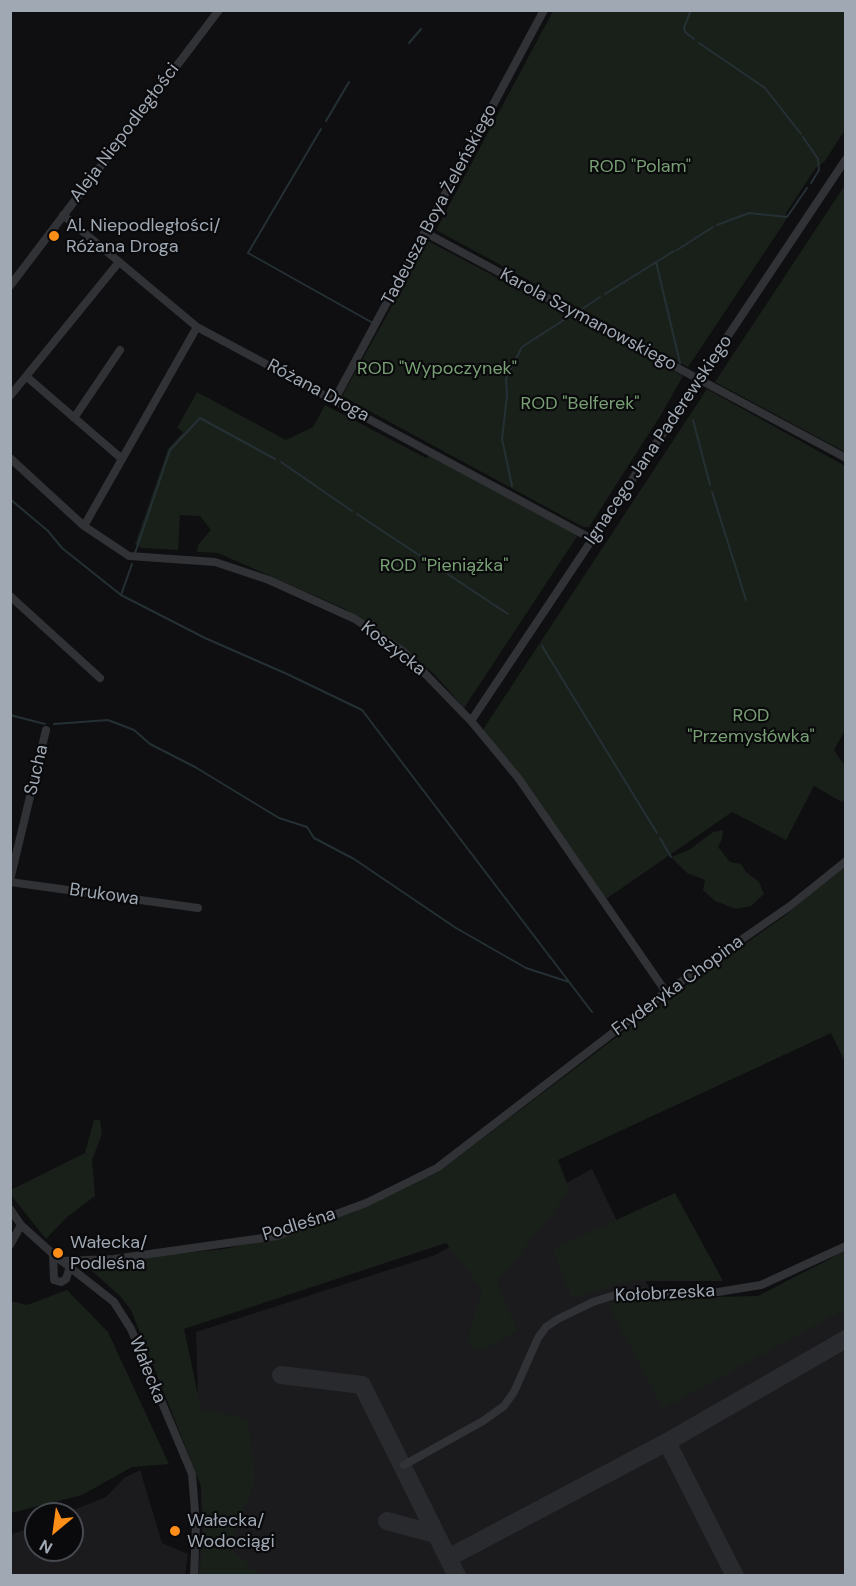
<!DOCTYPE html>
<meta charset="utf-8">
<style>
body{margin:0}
#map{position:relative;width:856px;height:1586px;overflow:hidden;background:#0f0f11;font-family:"DM Sans",sans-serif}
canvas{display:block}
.frame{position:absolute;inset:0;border:12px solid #9fa8b3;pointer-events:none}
.north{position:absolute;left:24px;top:1502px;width:60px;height:60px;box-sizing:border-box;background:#0a0a0c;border:2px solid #46494f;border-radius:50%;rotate:209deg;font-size:16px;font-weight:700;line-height:24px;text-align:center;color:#9fa8b3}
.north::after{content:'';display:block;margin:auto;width:21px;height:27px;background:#ff8e19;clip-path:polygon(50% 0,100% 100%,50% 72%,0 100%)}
</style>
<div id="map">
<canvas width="856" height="1586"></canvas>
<div class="frame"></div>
<div class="north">N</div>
</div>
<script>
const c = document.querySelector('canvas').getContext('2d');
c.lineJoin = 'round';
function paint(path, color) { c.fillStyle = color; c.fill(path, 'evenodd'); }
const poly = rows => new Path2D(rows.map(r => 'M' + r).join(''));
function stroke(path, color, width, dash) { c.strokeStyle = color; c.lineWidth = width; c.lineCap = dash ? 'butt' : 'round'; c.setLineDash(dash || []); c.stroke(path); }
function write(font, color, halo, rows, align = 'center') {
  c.font = font + ' "DM Sans",sans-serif'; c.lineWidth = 4.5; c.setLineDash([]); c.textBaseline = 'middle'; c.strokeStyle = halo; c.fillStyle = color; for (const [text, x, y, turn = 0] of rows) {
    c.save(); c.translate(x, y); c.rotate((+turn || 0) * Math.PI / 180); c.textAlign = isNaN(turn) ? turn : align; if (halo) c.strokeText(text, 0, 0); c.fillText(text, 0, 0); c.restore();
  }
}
paint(poly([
 [592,1169,694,1382,845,1294,845,1575,198,1575,202,1526,196,1332,435,1255],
 [140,1470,162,1543,188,1554,185,1575,11,1575,11,1535,36,1525,36,1550,72,1550,72,1514,63,1514,106,1497,124,1478]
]), '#1b1b1e');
paint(poly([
 [553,11,845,11,845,130,824,162,815,169,786,213,786,220,688,367,436,230],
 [845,185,845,452,715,382],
 [428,241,683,376,662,413,589,527,583,527,342,396],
 [707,389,845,466,846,728,834,750,845,766,845,798,842,802,814,786,786,840,732,812,606,899,516,770,482,731],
 [197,392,286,440,313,427,325,405,426,458,430,455,578,535,464,708,434,674,408,652,345,609,218,553,197,552,198,545,211,530,200,516,180,515,178,550,142,548,135,544,168,449,183,432,177,428],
 [723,830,722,839,718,847,730,862,741,864,746,872,759,882,764,894,751,906,736,909,715,901,703,890,705,880,687,873,671,857,689,850,713,832],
 [845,864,845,1062,831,1033,558,1160,570,1191,497,1282,517,1330,482,1351,467,1344,482,1289,446,1243,184,1329,201,1409,248,1419,255,1481,229,1547,260,1575,200,1575,204,1527,201,1486,131,1310,120,1296,83,1263,224,1249,288,1235,437,1173,664,1001,786,915],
 [94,1120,100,1120,102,1134,92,1160,95,1196,67,1217,46,1239,11,1195,11,1190,85,1153],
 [675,1193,723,1281,629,1281,572,1298,553,1249],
 [845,1251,845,1309,663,1409,608,1304,628,1299,758,1296],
 [67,1290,108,1332,169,1464,132,1467,82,1495,11,1513,11,1301,27,1305]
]), '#192019');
stroke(poly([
 [691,10,684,28,685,32,694,39],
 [409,43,421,29],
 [699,43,765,88,801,134],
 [326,121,349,82],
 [321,129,248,253,371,322],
 [803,137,818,159,819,170,811,183],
 [717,225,749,213,787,217,807,188],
 [677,250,713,227],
 [656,262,680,363],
 [605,294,674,251],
 [582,309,600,297],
 [693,420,710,485],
 [281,462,352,511],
 [512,486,502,439,507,396,506,378,522,347,570,316],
 [712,492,746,600],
 [10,499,48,531,62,548,121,595,205,638,287,674,362,710,592,1012],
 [357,514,508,614],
 [135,553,170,450,200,418,275,459],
 [121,595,132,564],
 [542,646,657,833],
 [10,715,45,724],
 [54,724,108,720,134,730,150,744,195,767,279,818,307,827,314,838,354,859,456,928,526,968,569,982],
 [660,838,671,857]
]), '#253035', 2);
stroke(poly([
 [281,1375,362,1385,448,1558],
 [667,1442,735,1576],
 [387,1521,435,1534],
 [457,1576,448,1558,667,1442,846,1339]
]), '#292a2e', 18);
stroke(poly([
 [63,215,197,327,592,539],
 [426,233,846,458],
 [10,286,219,10],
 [27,377,122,459],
 [10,396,119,262],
 [335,399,544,10],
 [74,418,120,350],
 [10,458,84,526,129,556,215,562,269,580,355,619,404,652,471,721,519,779,666,992],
 [84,526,197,327],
 [10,596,100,678],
 [471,721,846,159],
 [10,880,46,730],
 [10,882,198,908],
 [10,1209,21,1225,53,1254,114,1302,131,1329,192,1474,196,1525,194,1576],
 [10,1245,21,1225],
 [53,1254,54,1280,61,1282,66,1279,70,1267],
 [62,1261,114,1259,277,1236,366,1203,437,1168,666,992,790,906,846,861],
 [404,1465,483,1421,504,1406,514,1392,538,1338,546,1327,558,1319,593,1302,615,1295,718,1292,761,1285,846,1246]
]), '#303236', 8);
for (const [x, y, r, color] of [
 [54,236,6,"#ff8e19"],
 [58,1253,6,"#ff8e19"],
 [175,1531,6,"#ff8e19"]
]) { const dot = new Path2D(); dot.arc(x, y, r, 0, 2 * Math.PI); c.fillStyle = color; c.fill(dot); stroke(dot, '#0a0a0c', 2); }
write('18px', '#9fa8b3', '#0a0a0c', [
 ["Aleja Niepodległości",125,133,-53],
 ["Tadeusza Boya Żeleńskiego",440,205,-62],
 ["Karola Szymanowskiego",588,320,28],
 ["Różana Droga",318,391,28],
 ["Ignacego Jana Paderewskiego",659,440,-56],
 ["Koszycka",393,649,38],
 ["Sucha",37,770,-77],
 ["Brukowa",104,895,8],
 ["Fryderyka Chopina",678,986,-36],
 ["Podleśna",299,1225,-17],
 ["Kołobrzeska",665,1294,-3],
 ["Wałecka",147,1370,68]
]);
write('18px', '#78a074', '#0a0a0c', [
 ["ROD \"Polam\"",640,167],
 ["ROD \"Wypoczynek\"",437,369],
 ["ROD \"Belferek\"",580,404],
 ["ROD \"Pieniążka\"",444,566],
 ["ROD",751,716],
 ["\"Przemysłówka\"",751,737]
]);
write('18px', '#9fa8b3', '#0a0a0c', [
 ["Al. Niepodległości/",66,226],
 ["Różana Droga",66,247],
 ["Wałecka/",70,1243],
 ["Podleśna",70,1264],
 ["Wałecka/",187,1521],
 ["Wodociągi",187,1542]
], 'left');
</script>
